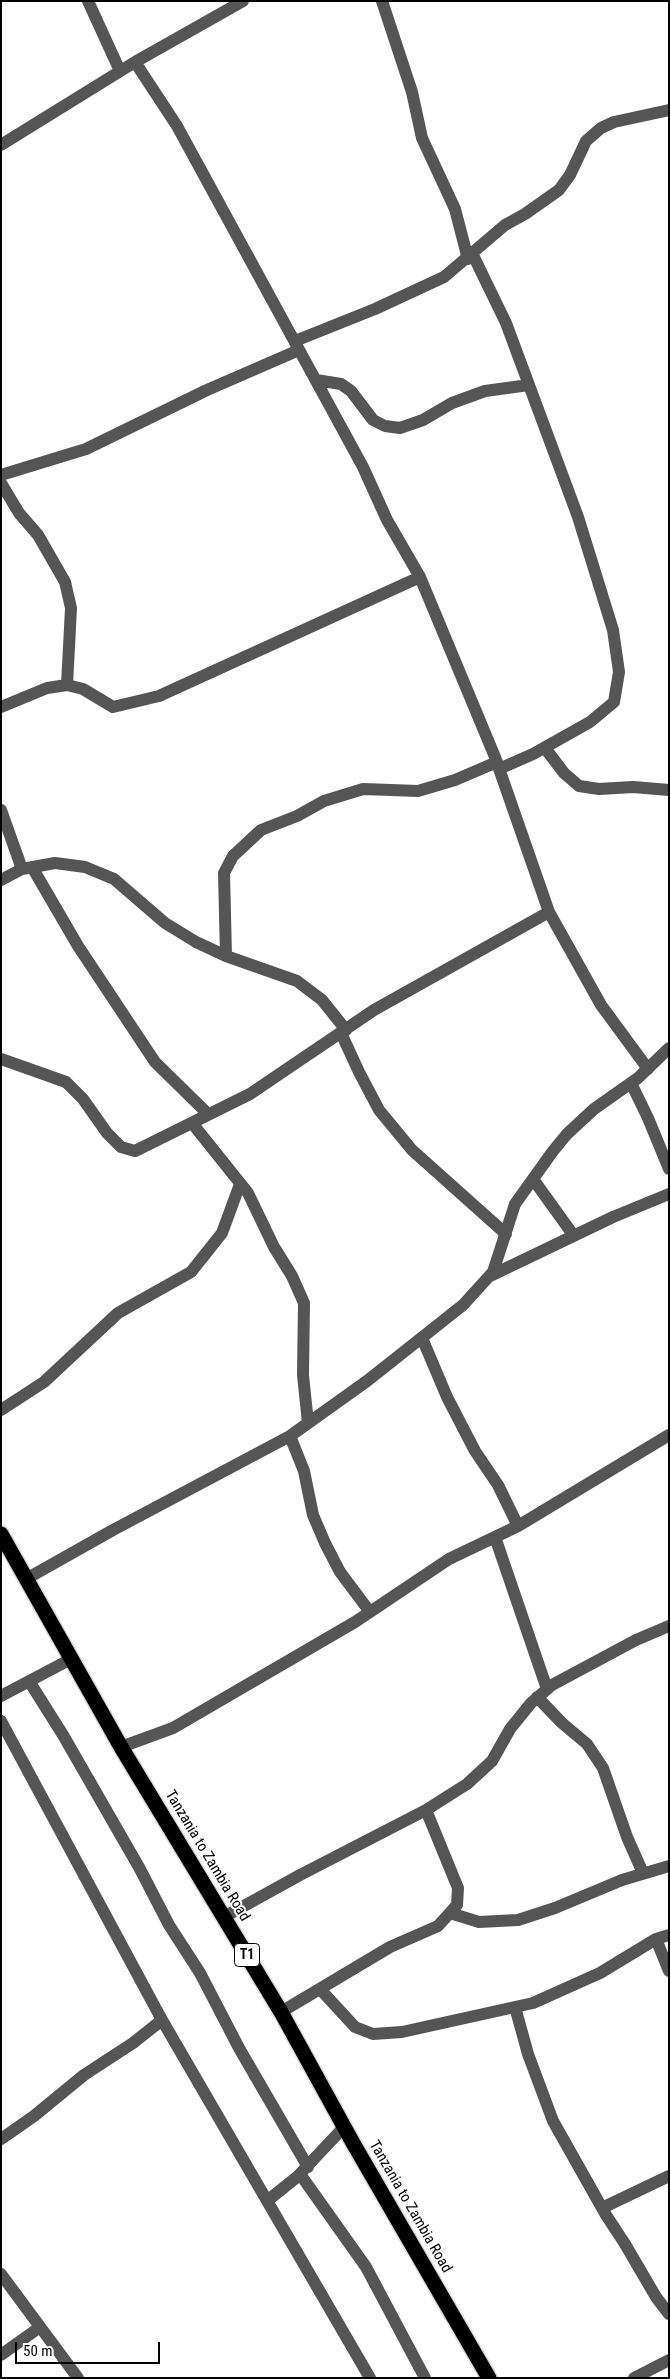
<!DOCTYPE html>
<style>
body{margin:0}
#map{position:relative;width:670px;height:2379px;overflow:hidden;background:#fff;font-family:"Roboto Condensed",sans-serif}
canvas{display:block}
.frame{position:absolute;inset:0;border:2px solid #000;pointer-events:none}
.scale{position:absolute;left:15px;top:2342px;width:145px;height:22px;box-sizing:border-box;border:2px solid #000;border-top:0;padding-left:6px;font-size:15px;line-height:18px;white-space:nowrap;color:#000;-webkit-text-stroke:4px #fff;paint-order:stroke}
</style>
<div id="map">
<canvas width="670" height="2379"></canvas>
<div class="frame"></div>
<div class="scale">50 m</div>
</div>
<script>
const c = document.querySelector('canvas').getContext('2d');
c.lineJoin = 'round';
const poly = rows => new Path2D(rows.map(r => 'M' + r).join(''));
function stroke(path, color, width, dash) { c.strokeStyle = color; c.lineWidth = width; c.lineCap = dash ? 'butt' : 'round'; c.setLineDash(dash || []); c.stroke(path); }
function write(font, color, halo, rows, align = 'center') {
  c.font = font + ' "Roboto Condensed",sans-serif'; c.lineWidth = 4; c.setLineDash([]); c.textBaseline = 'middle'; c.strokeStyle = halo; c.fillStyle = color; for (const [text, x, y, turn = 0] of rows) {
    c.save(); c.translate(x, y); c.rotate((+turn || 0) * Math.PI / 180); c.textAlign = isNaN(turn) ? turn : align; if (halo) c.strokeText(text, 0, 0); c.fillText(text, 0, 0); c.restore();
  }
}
const highway = poly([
 [1,1534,121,1747,281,2012,353,2143,489,2378]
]);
stroke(highway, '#dbdbdb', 18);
stroke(poly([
 [88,1,120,71],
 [382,1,412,92,422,138,455,209,468,259],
 [135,62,177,126,363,467,387,520,420,577,495,757,549,912,601,1005,648,1069],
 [1,145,135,62,243,1],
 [473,255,506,323,578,517,613,630,619,672,614,702,590,722,533,754,499,769],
 [295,341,375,309,444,277,505,225,525,214,559,190,570,175,586,141,601,128,614,122,669,110],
 [316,380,341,384,351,391,373,420,385,426,400,428,423,420,452,403,485,391,529,385],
 [1,475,86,449,207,390,299,350],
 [1,483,19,513,38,535,65,582,71,608,67,685],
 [1,707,47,688,67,685,83,689,113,707,159,696,420,577],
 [545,748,564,773,579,786,599,789,633,787,669,790],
 [1,810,22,869],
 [32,867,78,946,155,1062,208,1114],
 [1,880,22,869,55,863,85,867,114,879,165,923,196,942,226,956,297,981,322,1000,346,1030],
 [226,956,224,873,233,856,261,830,297,816,324,801,363,789,418,791,455,780,497,762],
 [341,1033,359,1072,379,1110,412,1150,506,1234],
 [1,1059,66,1082,83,1099,107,1133,121,1147,135,1151,250,1094,374,1010,549,912],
 [631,1083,648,1118,669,1169],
 [192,1123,248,1193,274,1247,292,1276,304,1303,303,1375,308,1423],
 [533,1179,574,1236],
 [490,1276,613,1217,669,1194],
 [422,1338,447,1397,475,1451,498,1485,518,1526],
 [1,1410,44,1382,118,1313,191,1272,222,1233,240,1184],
 [290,1436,304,1471,313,1515,325,1543,340,1572,370,1612],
 [495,1537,547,1689],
 [26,1579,113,1530,290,1436,367,1381,463,1305,493,1272,515,1204,553,1151,567,1134,594,1109,638,1078,669,1048],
 [29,1681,63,1735,140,1869,169,1925,200,1973,239,2048,308,2167],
 [1,1696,71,1659],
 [537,1697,562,1723,587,1744,603,1768,627,1837,643,1873],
 [1,1721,162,2020,370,2378],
 [121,1747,173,1728,355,1622,449,1559,518,1526,669,1435],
 [450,1913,479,1922,518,1920,555,1908,622,1880,669,1866],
 [224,1917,300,1875,426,1810,467,1784,492,1761,510,1729,531,1703,552,1685,636,1640,669,1626],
 [656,1939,669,1971],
 [320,1989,355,2027,373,2034,402,2032,533,2003,600,1973,656,1939,669,1935],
 [515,2007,528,2054,553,2121,606,2215,625,2244,656,2297,669,2314],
 [281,2012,390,1947,438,1926,457,1905,458,1888,426,1810],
 [1,2139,34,2116,84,2075,133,2043,162,2020],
 [300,2174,366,2267,425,2378],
 [267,2201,297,2177,344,2127],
 [602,2208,669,2176],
 [1,2274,78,2378],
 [1,2355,40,2327],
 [634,2378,669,2360]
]), '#555', 12);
stroke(highway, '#000', 15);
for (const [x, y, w] of [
 [247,1955,25]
]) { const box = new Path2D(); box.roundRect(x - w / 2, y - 11.5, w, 23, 4); c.fillStyle = '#fff'; c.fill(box); stroke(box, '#000', 1); }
write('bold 14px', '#000', null, [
 ["T1",247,1955]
]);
write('15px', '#000', '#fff', [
 ["Tanzania to Zambia Road",207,1856,59],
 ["Tanzania to Zambia Road",410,2207,60]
]);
</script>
